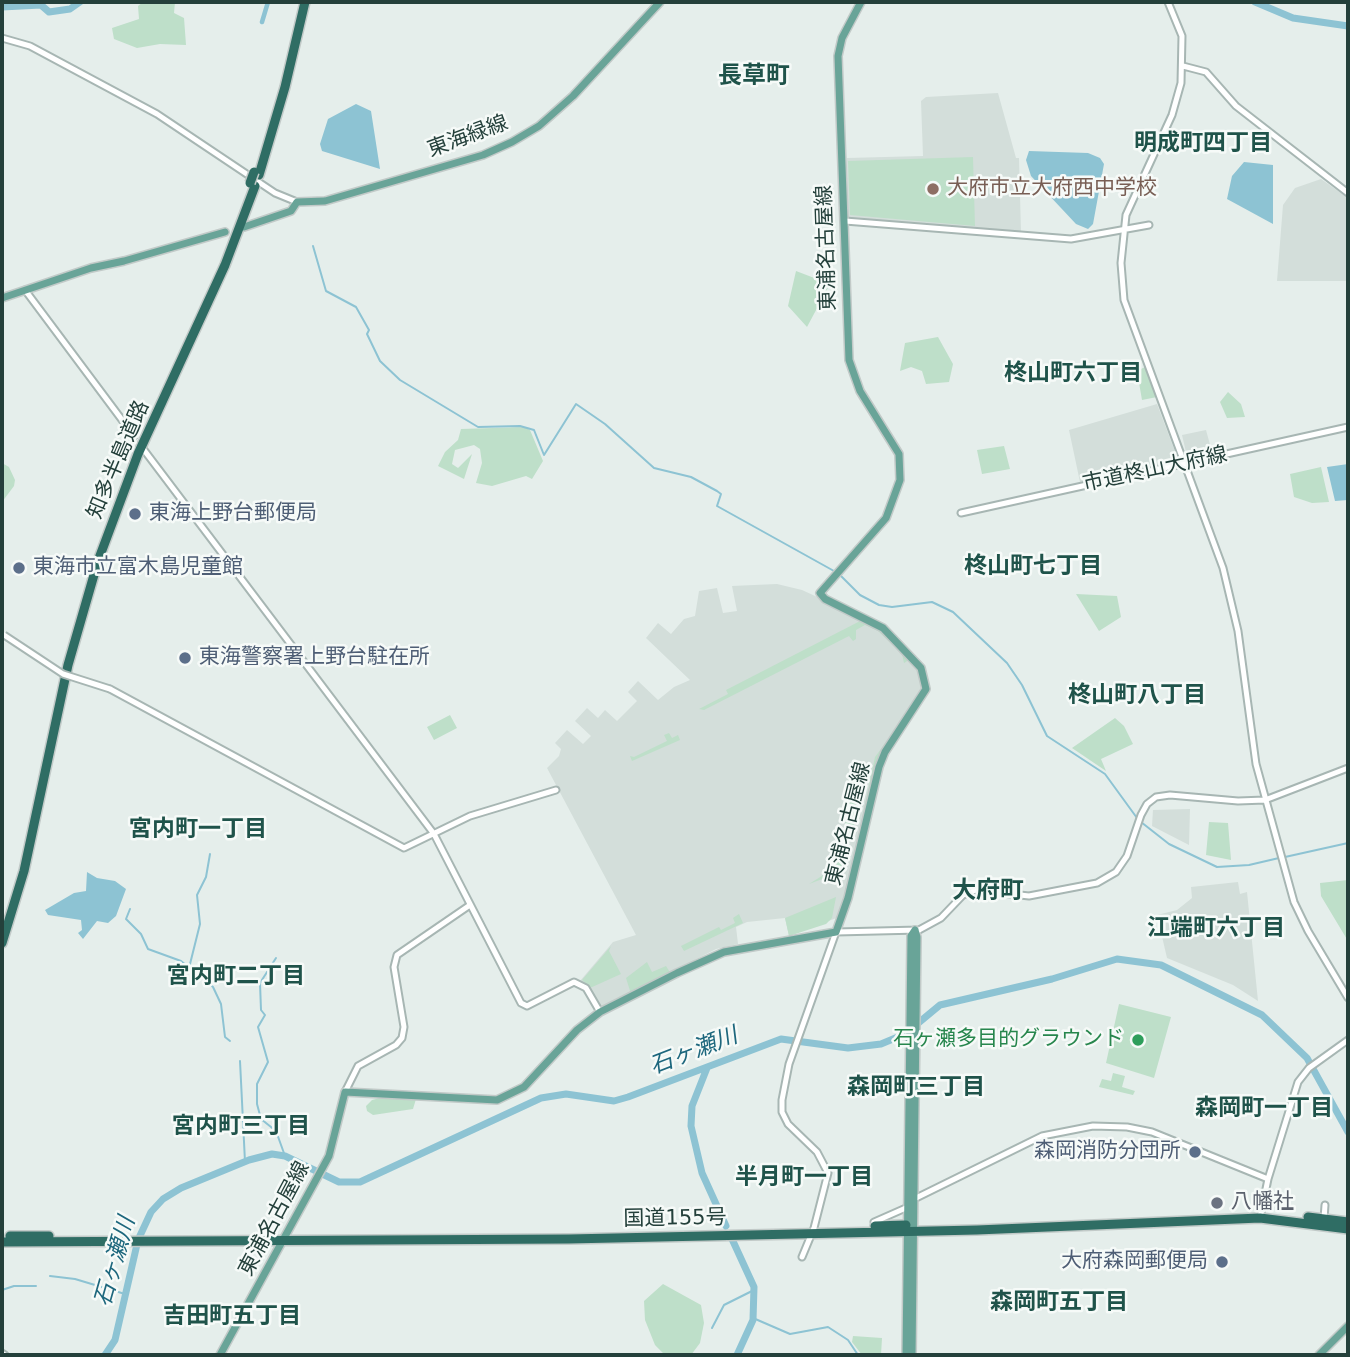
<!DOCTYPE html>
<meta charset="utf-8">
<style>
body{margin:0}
#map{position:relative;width:1350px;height:1357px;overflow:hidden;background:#e5eeeb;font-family:"DejaVu Sans",sans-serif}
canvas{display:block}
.frame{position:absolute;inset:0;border:4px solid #24403b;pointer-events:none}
</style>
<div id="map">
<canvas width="1350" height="1357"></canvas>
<div class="frame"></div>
</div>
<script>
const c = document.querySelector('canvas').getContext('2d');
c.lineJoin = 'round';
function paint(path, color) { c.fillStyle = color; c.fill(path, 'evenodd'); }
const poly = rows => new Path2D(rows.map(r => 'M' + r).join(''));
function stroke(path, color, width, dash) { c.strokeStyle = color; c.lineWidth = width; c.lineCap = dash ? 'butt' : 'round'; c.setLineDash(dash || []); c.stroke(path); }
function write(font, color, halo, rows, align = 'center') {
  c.font = font + ' "DejaVu Sans","Noto Sans JP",sans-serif'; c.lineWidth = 5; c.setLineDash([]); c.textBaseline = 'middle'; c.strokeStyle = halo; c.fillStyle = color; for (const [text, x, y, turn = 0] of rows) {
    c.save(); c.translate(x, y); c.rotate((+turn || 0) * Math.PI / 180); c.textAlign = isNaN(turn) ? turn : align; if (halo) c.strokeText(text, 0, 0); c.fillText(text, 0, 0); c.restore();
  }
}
paint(poly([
 [998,93,1016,158,1019,158,1021,233,848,218,847,158,923,156,921,101,926,97],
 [1321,179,1348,198,1348,281,1277,281,1283,205,1295,188],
 [1157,404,1176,454,1172,461,1080,482,1069,430],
 [1206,430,1212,452,1193,456,1186,452,1182,435],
 [777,584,802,590,874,623,918,668,923,687,891,738,859,830,846,898,839,917,789,936,785,918,747,922,736,927,738,944,716,949,602,1008,580,981,613,942,636,935,547,768,559,756,561,749,555,743,567,730,583,744,591,736,575,721,587,708,598,718,605,710,617,721,637,701,628,692,638,681,658,700,674,687,690,680,646,638,658,623,671,634,684,619,695,616,699,591,717,588,723,613,737,611,732,586],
 [1190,809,1189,845,1152,826,1153,810],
 [1238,882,1240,894,1247,892,1258,1001,1233,985,1167,958,1157,915,1177,910,1192,898,1191,887]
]), '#d3deda');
paint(poly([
 [143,2,175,2,174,13,184,18,186,45,160,44,137,48,114,39,112,28,139,19,138,6],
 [973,157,975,226,850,215,848,161],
 [796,271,830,284,807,327,788,306],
 [938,337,953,364,949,382,926,384,922,371,911,367,900,371,905,343],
 [1145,367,1157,397,1142,400,1137,371],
 [1228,392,1241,404,1245,417,1227,418,1220,402],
 [524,427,530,430,543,461,532,479,526,476,492,486,476,483,482,463,480,449,474,445,455,450,452,464,458,468,472,454,464,479,438,466,445,452,458,440,461,429],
 [1004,446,1010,469,982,474,977,450],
 [2,463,9,467,15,480,14,486,2,502],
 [1321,467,1329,502,1312,503,1294,497,1290,474],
 [1076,594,1117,596,1121,617,1099,631],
 [864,619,879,628,909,660,904,663,902,654,878,631,865,625,856,630,856,639,853,641,849,636,704,710,699,709,728,694,726,690],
 [450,715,457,728,434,740,427,727],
 [1115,718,1124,726,1133,744,1101,759,1106,771,1072,748],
 [669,733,672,738,678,735,680,740,632,761,630,756,634,757,667,741,664,735],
 [892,734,895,734,879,763,860,830,853,869,840,915,838,916,848,884,875,757],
 [845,772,860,800,840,882,825,878,809,884,833,869,848,842,843,806,856,799],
 [1209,822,1228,823,1231,860,1206,855],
 [1348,880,1348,941,1321,896,1320,883],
 [836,897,832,918,826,924,789,936,785,918],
 [739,914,743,923,684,951,681,946,719,927,721,930,735,923,733,918],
 [611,946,609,951,621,974,590,988,582,980],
 [647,962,652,972,666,966,671,974,631,994,626,978],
 [1119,1004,1171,1017,1154,1078,1106,1063],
 [1113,1073,1125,1076,1122,1087,1135,1091,1133,1095,1099,1087,1102,1079,1111,1081],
 [392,1095,411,1095,416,1099,413,1109,373,1115,367,1111,366,1106,372,1100],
 [663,1284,701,1305,704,1323,700,1343,691,1355,665,1355,655,1345,645,1320,644,1301],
 [853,1336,882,1338,881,1355,862,1355,852,1342]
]), '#bedfc9');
paint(poly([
 [356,104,371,111,380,169,322,151,320,144,328,119],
 [1029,151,1088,153,1100,158,1104,164,1093,224,1088,229,1076,224,1031,176,1026,160],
 [1244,162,1273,165,1273,224,1227,199,1232,176],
 [1348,464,1348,500,1335,501,1327,467],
 [87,872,97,878,115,881,126,889,116,916,108,923,97,921,83,939,78,933,82,930,81,920,48,915,45,910,74,893,86,891]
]), '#8dc3d3');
stroke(poly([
 [313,246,326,291,356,307,369,330,367,334,380,361,400,380,478,427,520,426,534,430,544,455,576,404,605,424,654,468,691,477,717,491,721,494,717,506,834,571],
 [839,574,860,595,879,605,892,607,932,602,953,612,1007,663,1022,685,1047,736,1105,774,1137,818],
 [1141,822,1169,844,1217,867,1249,865,1279,858],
 [1285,857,1348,843],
 [130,909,126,919,141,934,148,949,181,961,213,987,221,1004,225,1037,230,1041],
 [276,958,260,983,261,1010,265,1015,258,1027,268,1062,257,1084,257,1104,261,1119,276,1131,285,1156],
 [190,964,200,924,197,895,206,877,210,854],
 [240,1061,245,1162],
 [50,1276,75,1279,125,1294],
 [2,1290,14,1286,36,1286],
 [753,1318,790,1334,828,1327,848,1340,858,1355],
 [712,1328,724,1305,754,1290]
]), '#8dc3d3', 2);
stroke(poly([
 [262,22,268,2]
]), '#8dc3d3', 4.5);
stroke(poly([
 [1255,2,1293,18,1348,26],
 [2,7,41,5,49,12,70,9,80,2],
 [707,1068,692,1106,691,1126,702,1173,726,1226],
 [732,1239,754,1287,753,1320,737,1355],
 [105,1355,115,1340,138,1240,151,1212,163,1199,181,1188,249,1160,272,1154,285,1156,339,1182,360,1182,541,1098,566,1094,614,1101,628,1097,781,1039,848,1048,881,1044,905,1034,940,1005,1052,979,1117,959,1161,965,1262,1015,1307,1058,1348,1132]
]), '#8dc3d3', 7);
const minor = poly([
 [1168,2,1182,36,1181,83,1172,115,1126,215,1121,263,1124,300,1223,568,1238,631,1256,764,1294,902,1308,931,1348,998],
 [2,38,30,46,157,114,275,193,297,202],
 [1183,66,1206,72,1236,106,1348,193],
 [845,221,1071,239,1149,225],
 [25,290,134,436],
 [144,450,434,834,521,1003,527,1006,574,982,586,988,600,1012],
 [961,513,1348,427],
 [110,689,404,848,470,816,556,790],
 [345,1092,358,1066,396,1045,402,1038,404,1027,394,967,397,955,470,905],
 [914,1199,1042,1136,1093,1126,1127,1127,1152,1132,1268,1179],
 [1260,1218,1268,1179,1298,1082,1309,1068,1348,1040],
 [1324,1219,1325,1205],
 [874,1222,908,1207],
 [802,1257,814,1228,828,1173,817,1152,788,1124,782,1112,782,1100,789,1064,836,932,919,930,941,918,963,895,976,890,1029,896,1097,883,1116,872,1127,856,1141,815,1147,804,1156,797,1170,795,1238,801,1265,800,1348,768],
 [2,1353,5,1355]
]);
const major = poly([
 [244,227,291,211,297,202,325,201,483,155,512,142,539,126,573,96,660,2],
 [2,298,91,268,124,261,225,232],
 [220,1355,329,1156,345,1092,497,1100,524,1087,577,1030,600,1012,677,973,724,952,836,932,848,898,879,767,885,752,926,689,921,668,883,628,825,599,820,593,886,518,900,480,899,454,860,391,849,360,838,56,842,38,861,2],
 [906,1355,911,936,915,930],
 [912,1355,917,937,915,930],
 [1319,1355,1348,1326]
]);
const highway = poly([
 [259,175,285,87,305,2],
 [2,943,24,871,68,665,98,561,138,454,225,265,255,186],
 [1308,1217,1348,1222],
 [875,1226,906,1225],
 [10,1236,49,1236],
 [2,1242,569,1239,977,1230,1260,1218,1348,1229]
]);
stroke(minor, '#a7b6b3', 9);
stroke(major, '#c2cac8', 10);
stroke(highway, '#c2cac8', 12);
stroke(minor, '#fff', 5);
stroke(major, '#69a498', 7);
stroke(highway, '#2f6d64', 9);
const minorBridge = poly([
 [4,635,63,674,110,689]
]);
const highwayBridge = poly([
 [250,183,254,172]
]);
stroke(minorBridge, '#a7b6b3', 9, []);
stroke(highwayBridge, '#c2cac8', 12, []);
stroke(minorBridge, '#fff', 5);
stroke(highwayBridge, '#2f6d64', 9);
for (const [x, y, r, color] of [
 [933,189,7,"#8d6e63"],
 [135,514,7,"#5c6f8a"],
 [19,568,7,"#5c6f8a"],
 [185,658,7,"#5c6f8a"],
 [1138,1040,7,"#2e9e5b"],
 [1195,1152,7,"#5c6f8a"],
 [1217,1203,7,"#6b7280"],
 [1222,1262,7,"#5c6f8a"]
]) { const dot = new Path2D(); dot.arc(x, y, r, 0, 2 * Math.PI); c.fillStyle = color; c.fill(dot); stroke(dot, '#f6faf8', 2.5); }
write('21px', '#24403b', '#f6faf8', [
 ["東海緑線",468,137,-20],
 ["東浦名古屋線",827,248,-92],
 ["知多半島道路",119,460,-67],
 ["市道柊山大府線",1155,470,-12],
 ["東浦名古屋線",849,824,-76],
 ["東浦名古屋線",275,1219,-62],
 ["国道155号",675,1219,-1]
]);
write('21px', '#785e54', '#f6faf8', [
 ["大府市立大府西中学校",947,189]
], 'left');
write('21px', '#4e5e75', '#f6faf8', [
 ["東海上野台郵便局",149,514],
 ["東海市立富木島児童館",33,568],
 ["東海警察署上野台駐在所",199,658],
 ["森岡消防分団所",1181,1152,"right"],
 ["大府森岡郵便局",1208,1262,"right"]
], 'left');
write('21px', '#27864d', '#f6faf8', [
 ["石ヶ瀬多目的グラウンド",1124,1040]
], 'right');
write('21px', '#5b616d', '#f6faf8', [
 ["八幡社",1231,1203]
], 'left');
write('bold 23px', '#1f534a', '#f6faf8', [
 ["明成町四丁目",1203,144],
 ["柊山町六丁目",1073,374],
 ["柊山町七丁目",1033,567],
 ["柊山町八丁目",1137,696],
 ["宮内町一丁目",198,830],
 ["江端町六丁目",1216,929],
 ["宮内町二丁目",236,977],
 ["森岡町三丁目",916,1088],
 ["森岡町一丁目",1264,1109],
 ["宮内町三丁目",241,1127],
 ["半月町一丁目",804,1178],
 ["森岡町五丁目",1059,1303],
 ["吉田町五丁目",232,1317]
]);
write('italic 23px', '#1d677d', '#f6faf8', [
 ["石ヶ瀬川",694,1052,-21],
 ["石ヶ瀬川",116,1262,-74]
]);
write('bold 24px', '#1f534a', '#f6faf8', [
 ["長草町",754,77],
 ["大府町",988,892]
]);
</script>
